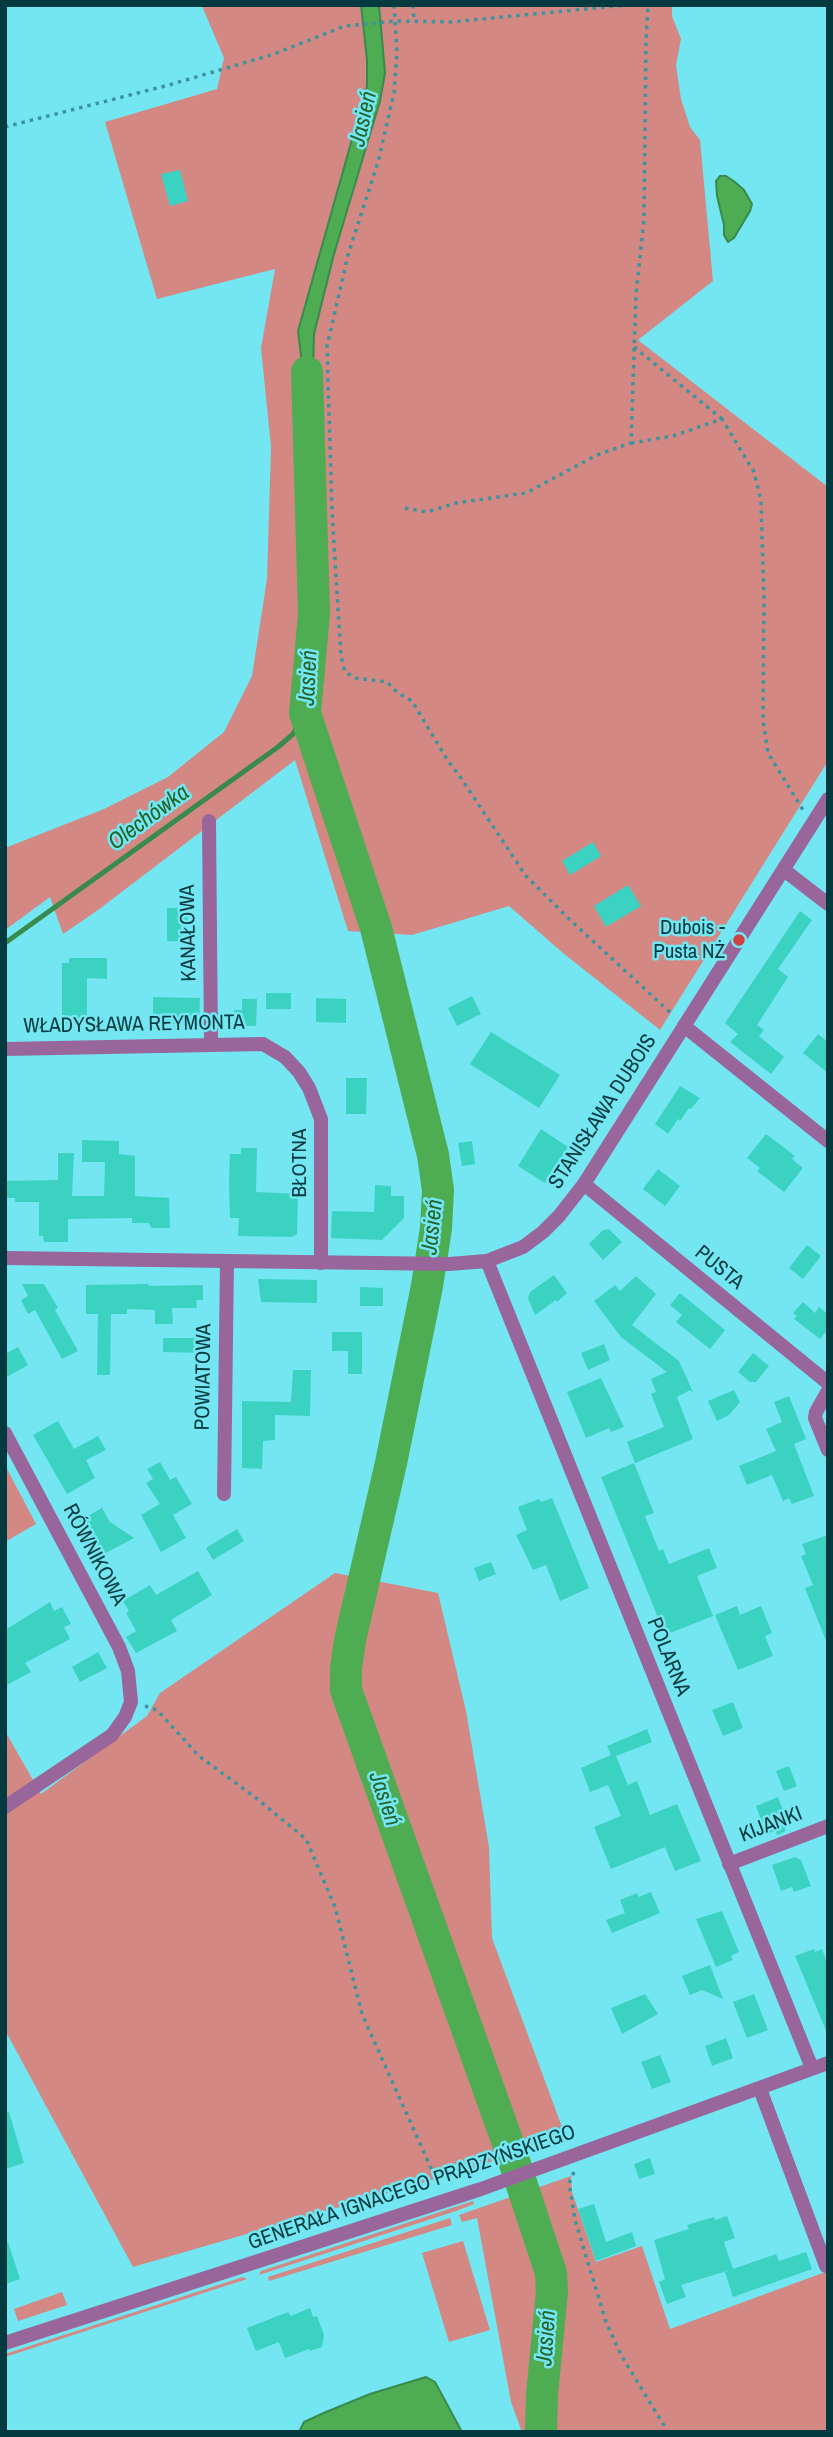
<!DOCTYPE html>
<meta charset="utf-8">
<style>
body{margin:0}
#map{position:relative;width:833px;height:2437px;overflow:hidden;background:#73e6f2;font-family:"Archivo Narrow",sans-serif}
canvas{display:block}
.frame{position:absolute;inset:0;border:7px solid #033a3f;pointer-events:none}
</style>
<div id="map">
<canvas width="833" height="2437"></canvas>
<div class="frame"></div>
</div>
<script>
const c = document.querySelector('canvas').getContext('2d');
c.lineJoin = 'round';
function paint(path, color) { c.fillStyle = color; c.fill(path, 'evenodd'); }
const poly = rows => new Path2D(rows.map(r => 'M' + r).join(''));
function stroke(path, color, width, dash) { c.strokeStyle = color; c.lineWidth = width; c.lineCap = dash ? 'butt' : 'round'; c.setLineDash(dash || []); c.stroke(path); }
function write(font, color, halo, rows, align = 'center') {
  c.font = font + ' "Archivo Narrow",sans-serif'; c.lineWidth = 5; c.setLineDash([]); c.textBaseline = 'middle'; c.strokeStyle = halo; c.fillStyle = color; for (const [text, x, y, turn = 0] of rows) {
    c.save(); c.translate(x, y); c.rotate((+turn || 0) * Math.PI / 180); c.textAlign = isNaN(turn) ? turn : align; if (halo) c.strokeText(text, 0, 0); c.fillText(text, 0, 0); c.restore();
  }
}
paint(poly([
 [205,5,672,5,672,16,681,39,676,65,681,99,690,127,700,140,713,281,638,340,828,487,828,761,660,1030,563,953,509,906,412,935,348,931,295,760,98,910,63,934,50,897,5,930,5,848,104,809,168,777,224,732,252,676,267,579,271,447,261,348,275,269,157,299,105,122,217,89,224,58,202,6],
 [5,1465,36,1524,5,1542],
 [335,1573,438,1593,466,1711,489,1847,492,1938,565,2135,474,2168,133,2267,5,2030,5,1731,41,1794,147,1716,160,1693],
 [571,2176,572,2192,596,2262,642,2246,670,2329,828,2271,828,2432,522,2432,511,2402,477,2218,462,2222,459,2215],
 [473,2201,474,2204,456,2211,259,2275,261,2271],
 [450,2218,452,2225,269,2281,268,2277],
 [463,2241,490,2330,449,2342,422,2253],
 [243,2277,247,2279,5,2357,5,2354],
 [62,2292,67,2305,18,2321,14,2309]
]), '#d48883');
const water = poly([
 [361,5,379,5,385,73,380,101,334,254,314,334,311,438,298,331,367,86,367,60,361,5],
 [720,176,726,176,735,182,744,190,752,204,750,211,734,238,728,242,724,235,724,225,717,196,716,181,720,176],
 [426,2377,435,2382,462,2432,299,2432,304,2422,326,2412,370,2394,426,2377]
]);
paint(water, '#4eac53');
stroke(water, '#388a4d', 2);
stroke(poly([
 [5,943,278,747,293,734,305,713]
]), '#388a4d', 5);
stroke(poly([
 [307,372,314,614,305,713,376,928,433,1155,438,1190,436,1228,427,1286,391,1463,350,1640,346,1668,346,1690,509,2146,551,2273,552,2291,542,2395,541,2432]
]), '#4eac53', 32);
paint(poly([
 [180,170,188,201,170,206,161,174],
 [593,842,601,856,570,875,562,861],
 [628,885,641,906,606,927,594,906],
 [167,908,188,908,188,942,167,941],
 [800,911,812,920,778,969,788,977,757,1025,764,1030,759,1036,784,1057,771,1074,730,1042,738,1034,725,1023],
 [69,958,107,958,107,979,87,978,87,1024,62,1024,62,963,69,963],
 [266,993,291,993,291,1009,266,1009],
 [472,996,481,1014,457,1026,448,1008],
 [153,997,200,998,199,1024,153,1024],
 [316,998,346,999,346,1023,316,1022],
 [242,999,257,999,256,1026,234,1025,234,1010,242,1010],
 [491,1032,560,1075,539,1108,470,1064],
 [818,1034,828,1042,828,1073,803,1053],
 [346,1078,367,1078,366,1114,346,1114],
 [680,1086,700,1098,691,1109,689,1108,680,1121,678,1119,668,1134,655,1124],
 [541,1129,568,1147,545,1183,518,1166],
 [766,1134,795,1156,792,1159,803,1168,784,1192,757,1171,760,1168,747,1158],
 [82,1140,119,1141,119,1154,135,1156,135,1196,169,1198,170,1228,151,1228,149,1223,132,1223,132,1218,68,1219,68,1242,44,1242,43,1236,39,1236,39,1202,15,1202,15,1198,5,1198,5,1181,58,1180,58,1153,74,1153,72,1196,104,1196,105,1162,82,1162],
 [472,1141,475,1164,462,1166,458,1143],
 [241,1148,257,1148,256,1192,298,1194,297,1234,292,1237,238,1236,239,1218,230,1218,229,1183,230,1154,241,1154],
 [658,1169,680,1186,665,1206,643,1189],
 [375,1185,391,1186,391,1196,404,1196,404,1218,382,1240,331,1238,332,1211,374,1212],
 [609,1229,622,1242,603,1260,589,1244,603,1230],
 [807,1245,821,1256,803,1279,789,1268],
 [554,1275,567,1293,557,1302,556,1300,535,1315,528,1298,530,1292],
 [636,1276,656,1294,632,1325,679,1361,693,1392,690,1390,677,1397,693,1439,635,1463,627,1442,664,1427,651,1394,656,1392,651,1379,667,1372,621,1337,594,1301,615,1285,620,1291],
 [258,1279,317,1280,317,1303,261,1302],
 [22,1284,44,1284,58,1308,55,1310,78,1351,62,1359,35,1310,28,1314,21,1300,28,1296],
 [148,1284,149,1286,203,1285,203,1300,196,1300,197,1308,172,1308,173,1324,155,1324,155,1310,127,1309,127,1314,111,1314,110,1375,97,1375,98,1314,86,1314,86,1285],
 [360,1287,383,1288,383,1306,360,1306],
 [680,1293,725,1330,710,1349,676,1322,682,1315,670,1305],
 [803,1302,815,1313,819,1307,828,1314,828,1329,820,1339,794,1319,797,1316,793,1313],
 [332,1332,362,1332,362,1374,348,1374,348,1351,332,1351],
 [163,1338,209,1338,209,1353,163,1352],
 [604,1344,610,1360,588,1370,581,1353],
 [18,1347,28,1365,5,1378,5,1354],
 [753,1353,769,1366,756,1382,750,1382,738,1372],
 [293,1370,311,1370,310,1416,275,1415,275,1440,263,1441,262,1469,242,1468,242,1401,291,1402],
 [601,1378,624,1427,611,1432,609,1428,586,1438,567,1392],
 [734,1390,740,1402,729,1415,717,1421,708,1401],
 [789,1396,806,1439,794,1444,814,1496,792,1504,789,1498,783,1501,772,1475,747,1485,739,1466,776,1451,766,1429,782,1422,774,1402],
 [58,1421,74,1449,98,1436,106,1450,86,1460,95,1478,67,1494,33,1435],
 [160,1462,170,1480,176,1477,192,1504,173,1515,186,1538,161,1552,141,1515,160,1504,146,1483,153,1479,147,1469],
 [634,1463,654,1513,645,1516,659,1551,663,1549,669,1564,709,1548,717,1568,697,1576,713,1616,665,1635,601,1477],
 [552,1498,589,1588,560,1601,546,1565,533,1570,516,1535,527,1530,518,1507,539,1499,541,1502],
 [102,1508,110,1522,134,1538,98,1557,79,1521],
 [237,1529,244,1541,213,1560,206,1548],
 [828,1535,828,1642,827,1643,805,1588,813,1585,801,1556,806,1554,802,1544],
 [491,1562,496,1574,479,1581,474,1568],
 [198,1571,212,1595,171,1620,177,1631,136,1653,126,1637,136,1631,126,1613,129,1611,123,1601,150,1585,156,1595],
 [50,1602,54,1611,62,1607,71,1624,64,1627,70,1639,25,1663,31,1672,5,1686,5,1630],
 [737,1606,740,1615,761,1606,772,1633,765,1636,773,1656,738,1670,715,1615],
 [98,1652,107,1668,80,1682,72,1667],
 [733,1702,743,1728,723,1736,712,1710],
 [647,1729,652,1742,616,1756,628,1785,637,1781,650,1815,677,1804,701,1861,675,1871,665,1847,611,1869,594,1827,621,1816,608,1785,590,1792,581,1768,611,1755,607,1746],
 [789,1766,797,1786,784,1791,776,1771],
 [778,1797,788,1824,784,1832,777,1835,776,1831,766,1834,756,1806],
 [795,1857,801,1860,811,1886,794,1892,792,1887,781,1891,772,1865],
 [651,1892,660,1913,612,1933,606,1920,625,1913,620,1900,637,1893,639,1897],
 [722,1911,739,1952,731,1956,733,1960,716,1967,696,1919],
 [814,1949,815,1952,822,1949,828,1965,827,2033,795,1956],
 [710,1965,723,1999,702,1990,690,1995,682,1976],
 [645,1994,658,2014,622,2034,611,2008],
 [754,1994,768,2030,747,2038,733,2002],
 [726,2038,733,2058,712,2066,705,2046],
 [660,2055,671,2082,652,2089,641,2062],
 [5,2112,9,2112,24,2163,5,2169],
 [650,2158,655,2174,639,2179,634,2164],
 [594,2204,606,2242,632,2232,636,2246,596,2261,578,2209],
 [727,2216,735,2238,724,2242,733,2269,776,2254,779,2261,806,2252,812,2269,733,2297,725,2272,730,2270,681,2285,686,2297,667,2304,659,2282,665,2279,654,2240,689,2229,687,2225,714,2217,715,2220],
 [8,2242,20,2279,5,2284,5,2243],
 [310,2308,313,2317,317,2316,324,2335,322,2347,310,2351,309,2349,285,2358,279,2342,256,2351,247,2328,288,2312,291,2316]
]), '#3cd2c2');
stroke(poly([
 [394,5,397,53,394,93,378,162,348,255,327,346,332,511,341,656,345,672,356,678,387,682,398,693,412,701,448,761,459,775,526,876,569,919,673,1015],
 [413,5,414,21],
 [5,127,169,85,274,54,345,26,396,21,451,22,627,5],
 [634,347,722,419],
 [631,443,673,436,722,419,754,472,761,501,764,600,763,720,768,753,803,810],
 [405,508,427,512,456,503,526,493,597,455,631,443,636,294,644,219,646,42,648,5],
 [145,1706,157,1710,199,1756,256,1798,306,1839,335,1907,362,2014,439,2186],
 [574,2172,569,2183,575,2220,606,2322,621,2355,668,2432]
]), '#3e949d', 3.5, [3.5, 5]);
stroke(poly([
 [209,821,211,1044],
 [784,870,828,904],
 [684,1026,828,1141],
 [5,1049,263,1044,285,1057,299,1072,309,1088,321,1119,321,1263],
 [584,1184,828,1383],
 [487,1261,812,2068],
 [828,1391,816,1412,815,1418,828,1450],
 [5,1433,119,1647,128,1671,131,1702,125,1717,112,1735,5,1807],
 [224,1494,227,1261],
 [729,1864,828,1826],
 [760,2089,826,2266],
 [5,2343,481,2189,828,2063]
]), '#98669b', 14);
stroke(poly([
 [5,1258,449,1264,487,1261,523,1247,543,1232,559,1216,584,1184,828,799]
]), '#98669b', 14);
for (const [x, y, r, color] of [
 [739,940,7,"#d04142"]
]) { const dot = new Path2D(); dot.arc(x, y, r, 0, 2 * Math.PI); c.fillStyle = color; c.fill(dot); stroke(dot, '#73e6f2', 2.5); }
write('21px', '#033a3f', '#73e6f2', [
 ["Dubois -",725,928],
 ["Pusta NŻ",725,952]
], 'right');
write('21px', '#033a3f', '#73e6f2', [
 ["KANAŁOWA",189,933,-91],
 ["WŁADYSŁAWA REYMONTA",134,1025,-1],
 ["STANISŁAWA DUBOIS",603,1112,-57],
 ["BŁOTNA",300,1163,-90],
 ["PUSTA",719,1268,39],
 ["POWIATOWA",204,1377,-89],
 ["RÓWNIKOWA",94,1555,62],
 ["POLARNA",668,1657,68],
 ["KIJANKI",771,1825,-21],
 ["GENERAŁA IGNACEGO PRĄDZYŃSKIEGO",412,2188,-19]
]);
write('italic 23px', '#26652a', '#73e6f2', [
 ["Jasień",364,119,-77],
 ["Jasień",309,678,-87],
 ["Olechówka",149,818,-36],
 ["Jasień",433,1227,-84],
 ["Jasień",384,1799,71],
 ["Jasień",547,2338,-86]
]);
</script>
